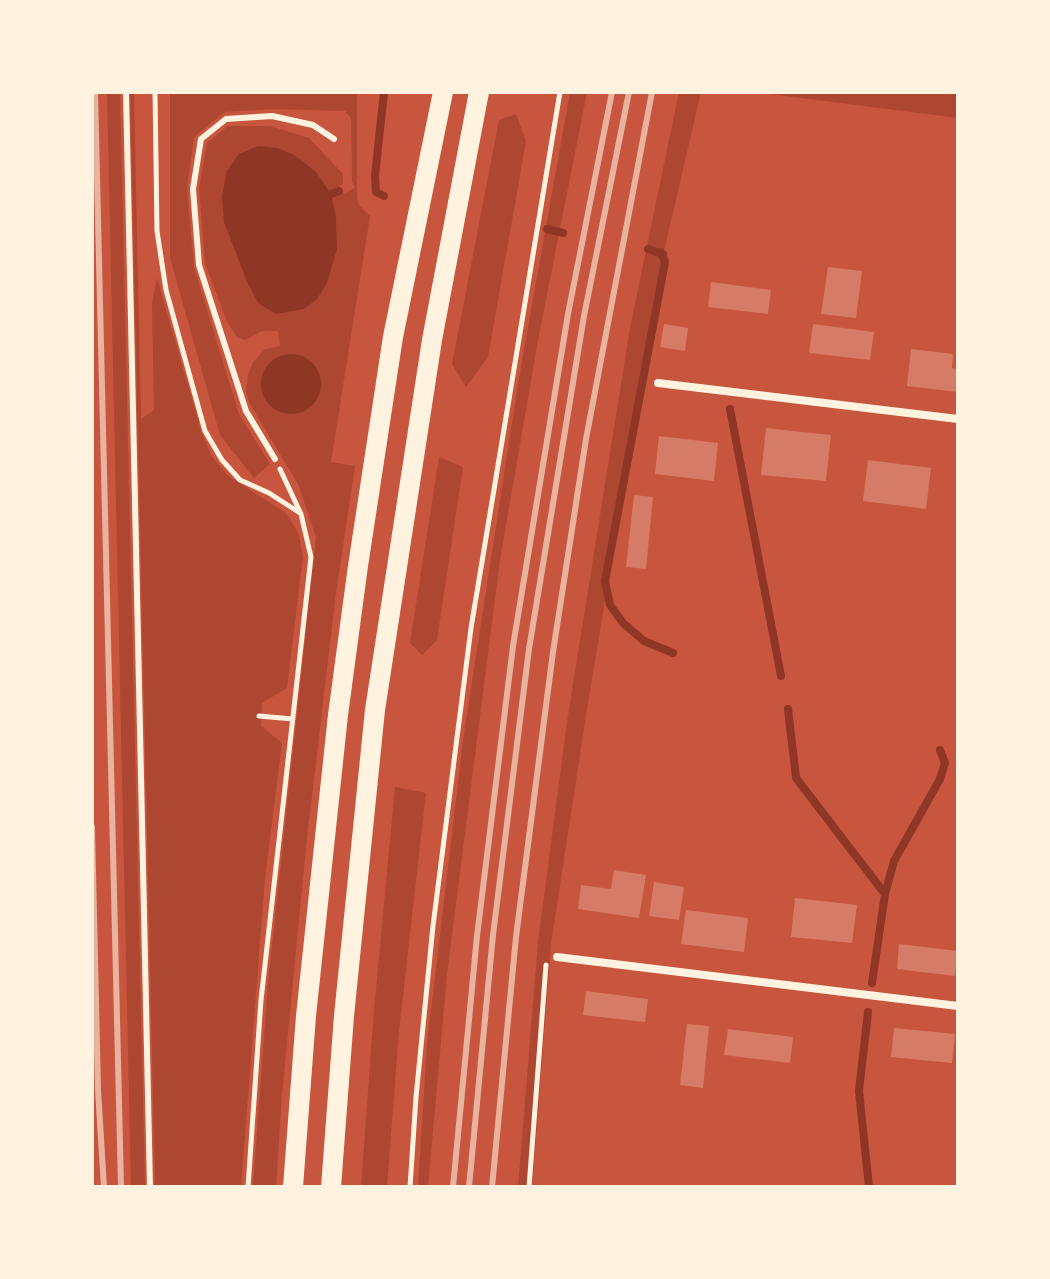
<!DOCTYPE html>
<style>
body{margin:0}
#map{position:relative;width:1050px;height:1279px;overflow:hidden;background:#c8553d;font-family:"Public Sans",sans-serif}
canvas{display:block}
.frame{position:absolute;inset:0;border:94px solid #fff3e0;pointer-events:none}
</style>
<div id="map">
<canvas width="1050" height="1279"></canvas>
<div class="frame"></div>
</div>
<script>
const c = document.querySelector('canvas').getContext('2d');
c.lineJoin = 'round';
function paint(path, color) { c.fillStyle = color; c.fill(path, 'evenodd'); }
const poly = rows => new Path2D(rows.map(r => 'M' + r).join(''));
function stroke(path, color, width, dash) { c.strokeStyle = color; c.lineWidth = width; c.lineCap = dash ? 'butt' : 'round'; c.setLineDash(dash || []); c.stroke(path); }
paint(poly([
 [107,92,120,92,145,1187,131,1187],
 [130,92,134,92,141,419,154,410,152,303,157,278,202,434,211,455,227,475,286,513,299,534,303,557,287,688,262,703,261,726,282,743,265,879,241,1187,155,1187],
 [170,92,357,92,357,198,359,205,370,216,331,462,355,466,336,593,307,838,282,1094,276,1187,253,1187,254,1172,268,983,316,537,298,484,250,404,246,392,248,375,253,362,265,349,280,346,278,331,262,331,245,340,237,337,227,322,205,263,199,188,207,143,228,126,270,126,309,138,343,174,343,184,338,187,341,194,347,192,355,188,352,181,351,118,345,111,273,109,225,112,194,137,187,189,194,267,239,414,270,464,254,478,220,435,170,258],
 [570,92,587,92,538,340,500,560,447,974,428,1187,418,1187,427,1044,464,733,519,378],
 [679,92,701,92,661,264,587,709,551,944,532,1187,518,1187,538,942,567,722,630,328],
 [754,92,958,92,958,118],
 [516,114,526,141,488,357,466,387,452,364,499,120],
 [439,457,463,467,437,640,422,655,410,643],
 [395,787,426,793,399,1031,387,1187,361,1187,374,1010]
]), '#ae4732');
paint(poly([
 [258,146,277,148,294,155,316,172,331,194,336,217,337,249,327,283,317,299,304,309,276,314,259,304,248,284,224,222,222,196,227,171,239,154],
 '261 384a30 30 0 1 1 60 0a30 30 0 1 1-60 0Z'
]), '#8f3625');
stroke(poly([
 [331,194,339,191],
 [384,196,376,192,375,176,384,92],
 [547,229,563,233],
 [648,249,663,254],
 [661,252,665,262,605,581,610,605,623,623,644,641,673,653],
 [730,409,781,676],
 [788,709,796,778,885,894,872,983],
 [885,894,894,861,940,779,945,763,940,750],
 [868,1012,859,1091,869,1187]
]), '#8f3625', 8);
paint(poly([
 [828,267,862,271,856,318,821,314],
 [711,282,771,290,768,314,708,307],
 [664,324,688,328,685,351,660,347],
 [813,324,874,332,870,360,809,353],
 [911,349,953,354,952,368,958,369,958,392,907,386],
 [766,428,831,435,826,481,761,475],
 [659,436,718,443,714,481,655,474],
 [868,460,931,468,926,509,863,501],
 [634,495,653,497,646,569,626,567],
 [614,870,646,875,639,918,578,909,581,885,611,889],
 [654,882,684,887,679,920,649,916],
 [795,898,857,905,852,943,791,937],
 [686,910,748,918,744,952,681,944],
 [899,944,958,951,955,976,897,969],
 [586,991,648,999,645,1022,583,1015],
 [687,1024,709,1026,703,1088,680,1085],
 [894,1028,955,1034,952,1063,891,1057],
 [728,1029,793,1037,790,1063,724,1055]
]), '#d67c66');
stroke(poly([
 [155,92,157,231,166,290,205,431,222,460,240,480,269,493,300,513],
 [259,716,293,719],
 [248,1187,261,1000,311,557,301,514,280,469],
 [410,1187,416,1097,433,926,471,628,560,92],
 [529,1187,546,965]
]), '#fff3e0', 5);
stroke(poly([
 [126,92,150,1187],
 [275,459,246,411,199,265,193,189,201,139,226,119,272,116,313,125,334,139]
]), '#fff3e0', 6);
stroke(poly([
 [658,383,958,419],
 [557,957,958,1006]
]), '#fff3e0', 8);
stroke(poly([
 [293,1187,306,1016,338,715,358,566,393,337,443,92],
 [331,1187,344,1016,375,710,432,340,479,92]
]), '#fff3e0', 20);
stroke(poly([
 [95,92,121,1187],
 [92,827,98,1090,104,1187],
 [453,1187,477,936,513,646,568,314,612,92],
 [469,1187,493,935,529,649,584,316,629,92],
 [492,1187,516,937,553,652,586,439,652,92]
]), '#e9b49f', 6);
</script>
